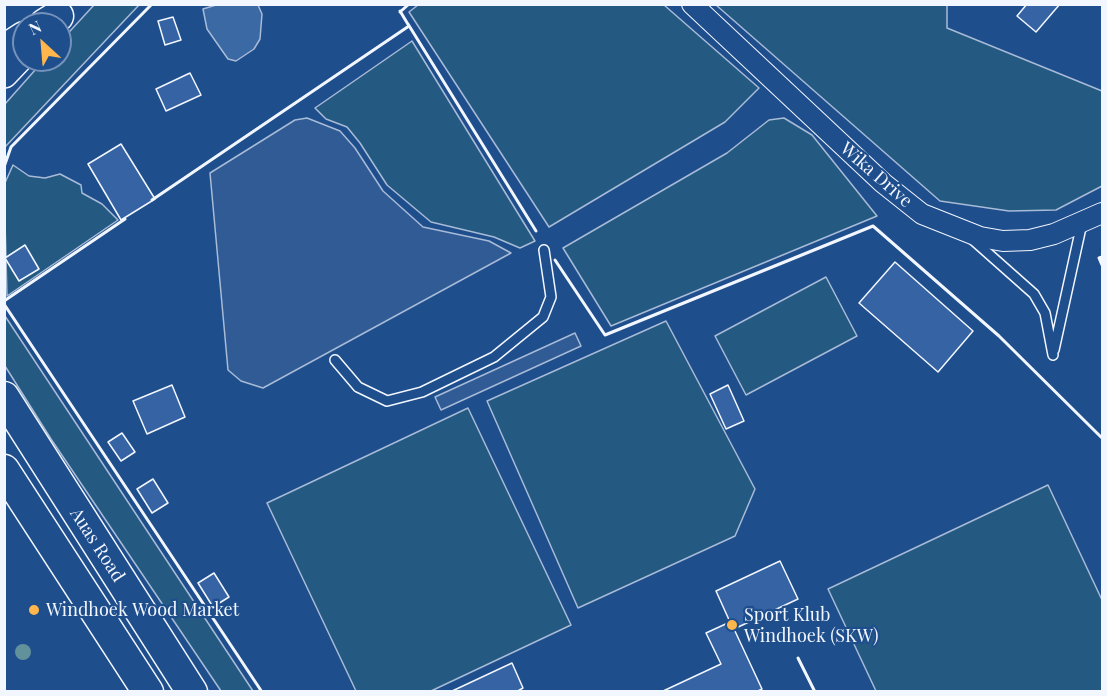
<!DOCTYPE html>
<style>
body{margin:0}
#map{position:relative;width:1107px;height:696px;overflow:hidden;background:#1f4e8c;font-family:"Playfair Display",serif}
canvas{display:block}
.frame{position:absolute;inset:0;border:6px solid #f2f6ff;pointer-events:none}
.north{position:absolute;left:12px;top:12px;width:60px;height:60px;box-sizing:border-box;background:#1f4e8c;border:2px solid #7391ba;border-radius:50%;rotate:334deg;font-size:16px;font-weight:700;line-height:24px;text-align:center;color:#f2f6ff}
.north::after{content:'';display:block;margin:auto;width:21px;height:27px;background:#ffb74d;clip-path:polygon(50% 0,100% 100%,50% 72%,0 100%)}
</style>
<div id="map">
<canvas width="1107" height="696"></canvas>
<div class="frame"></div>
<div class="north">N</div>
</div>
<script>
const c = document.querySelector('canvas').getContext('2d');
c.lineJoin = 'round';
function paint(path, color) { c.fillStyle = color; c.fill(path, 'evenodd'); }
const poly = rows => new Path2D(rows.map(r => 'M' + r).join(''));
function stroke(path, color, width, dash) { c.strokeStyle = color; c.lineWidth = width; c.lineCap = dash ? 'butt' : 'round'; c.setLineDash(dash || []); c.stroke(path); }
function write(font, color, halo, rows, align = 'center') {
  c.font = font + ' "Playfair Display",serif'; c.lineWidth = 4.5; c.setLineDash([]); c.textBaseline = 'middle'; c.strokeStyle = halo; c.fillStyle = color; for (const [text, x, y, turn = 0] of rows) {
    c.save(); c.translate(x, y); c.rotate((+turn || 0) * Math.PI / 180); c.textAlign = isNaN(turn) ? turn : align; if (halo) c.strokeText(text, 0, 0); c.fillText(text, 0, 0); c.restore();
  }
}
const green = poly([
 [94,5,139,5,5,147,5,104,44,60,60,60,60,42,94,5],
 [418,5,664,5,759,88,725,122,549,227,409,12,418,5],
 [716,5,947,5,947,28,1102,91,1102,186,1056,210,1009,211,940,201,716,5],
 [412,41,535,241,520,248,494,237,431,222,387,185,360,143,347,127,326,119,315,108,412,41],
 [784,118,812,135,877,216,611,326,563,248,727,153,769,120,784,118],
 [13,165,29,176,45,178,60,174,81,185,82,193,102,204,118,220,7,296,4,185,13,165],
 [826,277,857,336,746,395,715,336,826,277],
 [4,316,5,316,253,691,221,691,51,439,5,366,4,316],
 [666,321,755,489,735,536,578,608,487,401,666,321],
 [468,408,571,625,431,691,356,691,267,503,468,408],
 [1048,485,1102,600,1102,691,876,691,828,589,1048,485]
]);
paint(green, '#245a82');
stroke(green, '#a8bbd7', 1.5);
const parking = poly([
 [307,118,340,131,355,148,383,191,423,227,489,241,511,253,263,388,241,381,228,370,210,173,295,120,307,118],
 [575,333,581,346,441,410,435,397,575,333]
]);
paint(parking, '#305b95');
stroke(parking, '#a8bbd7', 1.5);
const water = poly([
 [216,5,258,5,262,14,260,39,254,49,236,61,228,59,207,29,203,9,216,5]
]);
paint(water, '#3b69a3');
stroke(water, '#a8bbd7', 1.5);
const building = poly([
 [1027,4,1060,4,1036,32,1017,16,1027,4],
 [173,17,181,40,165,45,158,21,173,17],
 [190,73,201,95,166,111,156,89,190,73],
 [121,144,155,199,121,220,88,164,121,144],
 [25,245,39,269,19,281,5,258,25,245],
 [895,262,973,331,938,372,859,303,895,262],
 [172,385,185,417,147,434,133,401,172,385],
 [728,385,744,421,726,429,710,394,728,385],
 [122,433,135,452,121,461,108,442,122,433],
 [153,479,168,503,152,513,137,489,153,479],
 [780,561,798,599,734,629,762,689,756,692,661,692,721,664,706,633,730,622,716,591,780,561],
 [214,573,229,597,213,607,198,583,214,573],
 [512,663,523,688,516,692,450,692,512,663]
]);
paint(building, '#3563a3');
stroke(building, '#f2f6ff', 1.5);
const lane = poly([
 [972,239,1034,294,1045,313,1053,355],
 [1054,350,1082,223],
 [335,360,358,387,387,401,422,392,494,357,543,317,551,297,544,250]
]);
const street = poly([
 [692,4,883,183,922,214,980,237,1003,241,1030,240,1054,234,1102,213]
]);
const secondary = poly([
 [4,74,24,53]
]);
const primary = poly([
 [45,24,58,16],
 [4,50,24,37],
 [4,397,192,692],
 [4,470,148,692]
]);
stroke(lane, '#f2f6ff', 12);
stroke(street, '#f2f6ff', 22);
stroke(secondary, '#f2f6ff', 30);
stroke(primary, '#f2f6ff', 33);
stroke(lane, '#1f4e8c', 9);
stroke(street, '#1f4e8c', 20);
stroke(secondary, '#1f4e8c', 27);
stroke(primary, '#1f4e8c', 30);
stroke(poly([
 [400,12,409,4],
 [408,24,536,231],
 [4,167,11,147,152,4],
 [152,200,409,26,400,11],
 [1102,257,1099,258,1102,265],
 [555,260,605,335,873,226,999,336,1102,438],
 [4,301,125,219],
 [4,304,262,692],
 [798,658,815,692]
]), '#f2f6ff', 3);
c.fillStyle = '#61919a';
for (const [x, y] of [
 [23,652]
]) { c.beginPath(); c.arc(x, y, 8, 0, 2 * Math.PI); c.fill(); }
for (const [x, y, r, color] of [
 [34,610,6,"#ffb74d"],
 [732,625,6,"#ffb74d"]
]) { const dot = new Path2D(); dot.arc(x, y, r, 0, 2 * Math.PI); c.fillStyle = color; c.fill(dot); stroke(dot, '#1f4e8c', 2); }
write('18px', '#f2f6ff', '#1f4e8c', [
 ["Wika Drive",876,175,41],
 ["Auas Road",97,545,57]
]);
write('18px', '#f2f6ff', '#1f4e8c', [
 ["Windhoek Wood Market",46,610],
 ["Sport Klub",744,615],
 ["Windhoek (SKW)",744,636]
], 'left');
</script>
